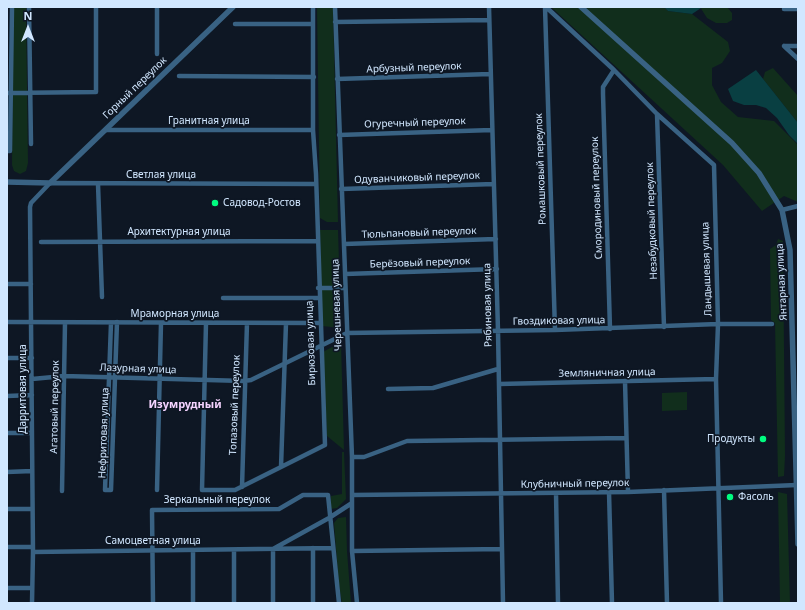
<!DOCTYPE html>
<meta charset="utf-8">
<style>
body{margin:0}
#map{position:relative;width:805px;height:610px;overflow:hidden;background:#0e1724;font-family:"Noto Sans",sans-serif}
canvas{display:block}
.frame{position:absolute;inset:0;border:8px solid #d1e7ff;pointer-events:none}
.north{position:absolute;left:8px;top:8px;width:40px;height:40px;-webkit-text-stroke:3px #0e1724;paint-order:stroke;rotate:0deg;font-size:11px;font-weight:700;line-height:16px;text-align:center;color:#d1e7ff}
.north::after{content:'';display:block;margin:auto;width:14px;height:18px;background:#d1e7ff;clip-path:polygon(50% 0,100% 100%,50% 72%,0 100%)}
</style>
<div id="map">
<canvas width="805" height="610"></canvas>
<div class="frame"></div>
<div class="north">N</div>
</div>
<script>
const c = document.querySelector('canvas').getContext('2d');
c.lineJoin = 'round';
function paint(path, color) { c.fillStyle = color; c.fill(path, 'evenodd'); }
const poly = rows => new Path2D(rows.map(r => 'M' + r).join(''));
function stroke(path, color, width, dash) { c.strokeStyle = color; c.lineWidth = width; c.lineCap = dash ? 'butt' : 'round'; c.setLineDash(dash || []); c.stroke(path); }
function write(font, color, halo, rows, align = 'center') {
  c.font = font + ' "Noto Sans",sans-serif'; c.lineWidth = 3.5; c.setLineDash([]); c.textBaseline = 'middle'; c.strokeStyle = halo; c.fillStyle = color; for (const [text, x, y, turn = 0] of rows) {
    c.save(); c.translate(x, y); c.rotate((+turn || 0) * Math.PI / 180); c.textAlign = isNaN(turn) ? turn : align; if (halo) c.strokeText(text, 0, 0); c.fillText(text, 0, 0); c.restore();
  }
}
paint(poly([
 [13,7,26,7,28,163,26,171,20,174,14,171,12,165],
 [317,7,333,7,338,222,327,222,320,218],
 [551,7,665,8,668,11,692,14,728,42,730,51,722,63,712,68,712,85,721,102,738,117,774,121,798,145,798,202,784,196,762,211,723,165],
 [700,7,727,7,732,13,732,20,727,23,716,23,707,18],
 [773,68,798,96,798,123,763,79,765,72],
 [320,230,338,230,341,328,322,326],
 [778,239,783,241,785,456,784,476,778,477,775,323,771,320,770,249,776,245],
 [341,342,344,450,327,436,323,352],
 [687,392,687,410,662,411,662,393],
 [342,452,344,452,346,499,337,508,331,509,331,496,342,494],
 [778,492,787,494,790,603,780,603],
 [346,517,347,551,351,603,342,603,339,585,334,523,338,518]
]), '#112e1c');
paint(poly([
 [664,7,700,7,701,8,692,14,668,11],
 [756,70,798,123,798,144,789,135,777,118,766,108,756,105,744,105,733,101,728,89]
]), '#093f42');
stroke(poly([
 [29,7,31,144],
 [157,7,157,54],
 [335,7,352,457,352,551,357,603],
 [489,7,498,331,503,603],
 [545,7,555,330],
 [546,7,614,70,657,114,714,165,718,324,716,379,721,603],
 [784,9,798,9],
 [335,22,489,20],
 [235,24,313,24],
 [784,46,798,59],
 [784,46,798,46],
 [179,76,314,77],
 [337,79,490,74],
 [7,93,96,92,96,7],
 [657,114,664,327],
 [105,130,313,130],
 [339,135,492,130],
 [7,151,10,151,12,7],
 [98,184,102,297],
 [341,189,494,184],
 [782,210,798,206],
 [41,242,317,241],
 [344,244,496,239],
 [345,274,497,269],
 [7,284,31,284],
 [318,288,345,288],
 [223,298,318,298],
 [7,322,319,323],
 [111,323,105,490,111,490,117,322],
 [206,323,202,490,235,490,325,445,316,174,313,130,313,7],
 [610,329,603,94,603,87,614,70],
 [7,358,32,358],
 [32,379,64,376,244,381,251,380,347,333,555,330,718,324,772,324],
 [625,381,628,492],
 [499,384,716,379],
 [388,389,433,388,498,369],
 [7,396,32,395],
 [7,433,32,433],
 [352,457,364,457,407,441,626,438],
 [281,467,286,323],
 [7,472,32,471],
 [242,487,247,323],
 [157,490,161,323],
 [664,490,667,603],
 [62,491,65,323],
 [609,492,612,603],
 [556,493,558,603],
 [352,495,628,492,797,485],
 [7,509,32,509],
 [7,547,32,547],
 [313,548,313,603],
 [193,550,193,603],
 [234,550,234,603],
 [352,551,502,549],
 [33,552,333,548],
 [7,588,32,588],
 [32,603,33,552,30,207,31,203,50,183,316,184],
 [153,603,152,510,279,509,303,495,328,495,339,603],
 [273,603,273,549,329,518,352,503]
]), '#396283', 4.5);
stroke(poly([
 [581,7,732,143,759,173,782,210,790,250,798,544],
 [7,182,50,183,233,7]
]), '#396283', 5.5);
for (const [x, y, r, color] of [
 [215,203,4,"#00fc80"],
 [763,439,4,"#00fc80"],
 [730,497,4,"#00fc80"]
]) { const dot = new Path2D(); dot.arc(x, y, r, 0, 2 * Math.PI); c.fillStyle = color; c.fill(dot); stroke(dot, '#0e1724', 1.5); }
write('10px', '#d1e7ff', '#0e1724', [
 ["Арбузный переулок",414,68,-2],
 ["Горный переулок",135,88,-44],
 ["Гранитная улица",209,121],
 ["Огуречный переулок",415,123,-2],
 ["Ромашковый переулок",541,169,-92],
 ["Светлая улица",161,175],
 ["Одуванчиковый переулок",417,178,-2],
 ["Смородиновый переулок",597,198,-92],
 ["Незабудковый переулок",652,221,-92],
 ["Архитектурная улица",179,232],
 ["Тюльпановый переулок",419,233,-2],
 ["Берёзовый переулок",420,263,-2],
 ["Ландышевая улица",707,269,-92],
 ["Янтарная улица",782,282,-93],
 ["Черешневая улица",337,305,-92],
 ["Рябиновая улица",488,305,-91],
 ["Мраморная улица",175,314],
 ["Гвоздиковая улица",559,321,-1],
 ["Бирюзовая улица",311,343,-92],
 ["Лазурная улица",138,369,2],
 ["Земляничная улица",607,373,-1],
 ["Дарритовая улица",23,389,-90],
 ["Топазовый переулок",235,405,-88],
 ["Агатовый переулок",55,407,-89],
 ["Нефритовая улица",104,433,-88],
 ["Клубничный переулок",575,484,-1],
 ["Зеркальный переулок",217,500],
 ["Самоцветная улица",153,541]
]);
write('10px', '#d1e7ff', '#0e1724', [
 ["Садовод-Ростов",223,203],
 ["Продукты",755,439,"right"],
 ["Фасоль",738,497]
], 'left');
write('bold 11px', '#f5d3ff', '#0e1724', [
 ["Изумрудный",185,405]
]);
</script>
